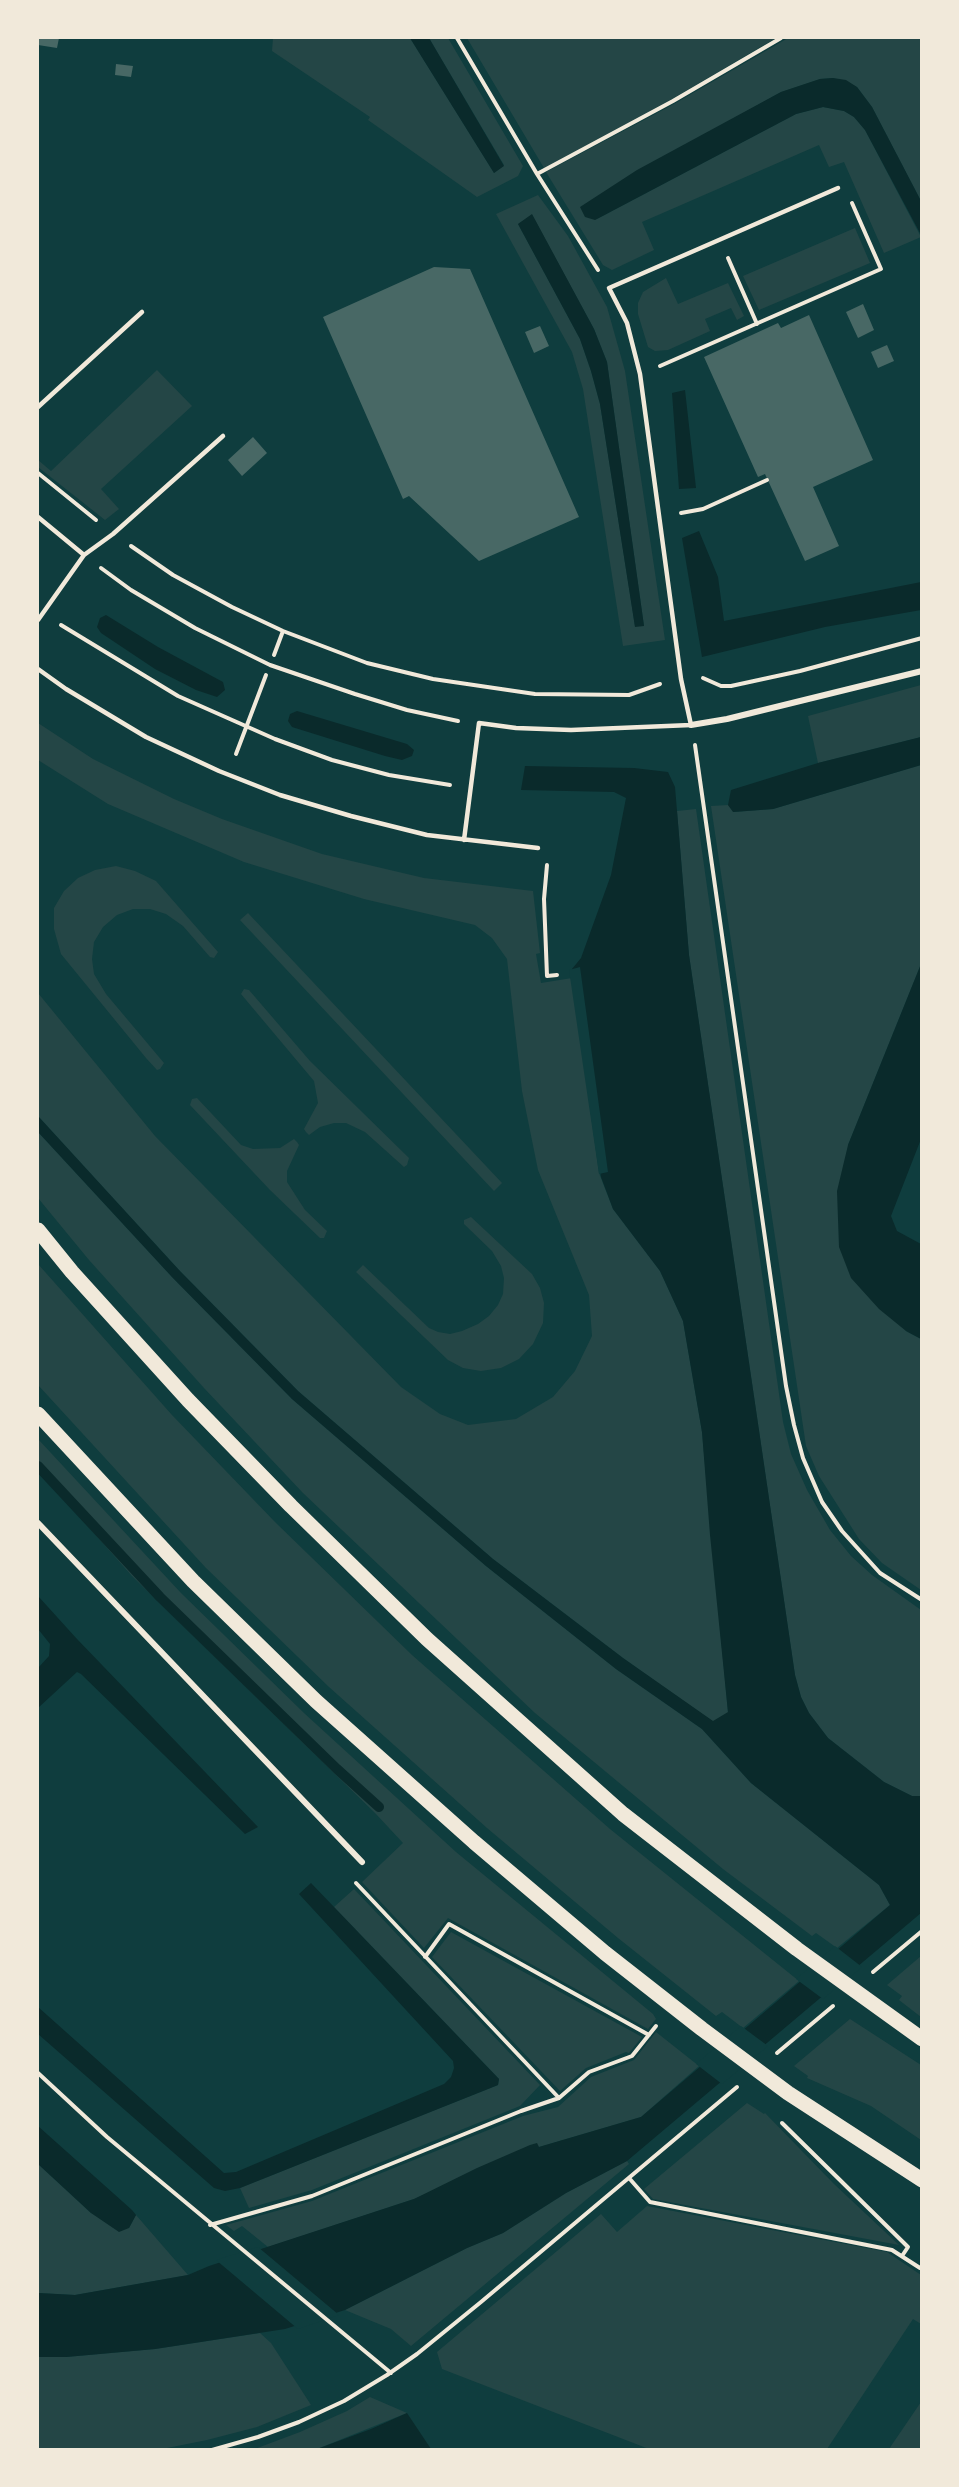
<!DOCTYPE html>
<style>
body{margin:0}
#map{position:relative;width:959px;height:2487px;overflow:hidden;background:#0f3d3e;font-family:Manrope,sans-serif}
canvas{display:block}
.frame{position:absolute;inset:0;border:39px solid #f1e9da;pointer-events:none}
</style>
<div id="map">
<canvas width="959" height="2487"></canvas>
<div class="frame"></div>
</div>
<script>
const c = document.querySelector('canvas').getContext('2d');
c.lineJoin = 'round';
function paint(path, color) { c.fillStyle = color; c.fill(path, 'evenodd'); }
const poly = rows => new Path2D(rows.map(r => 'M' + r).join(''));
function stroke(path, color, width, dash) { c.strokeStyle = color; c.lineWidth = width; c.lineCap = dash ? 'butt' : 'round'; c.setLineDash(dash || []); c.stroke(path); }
paint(poly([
 [273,38,410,38,494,173,504,165,429,38,448,38,523,166,518,176,477,197,368,120,370,117,272,51],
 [467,38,776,38,672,99,544,168],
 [788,38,921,38,921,201,872,107,857,87,833,78,820,79,781,92,726,123,595,220,796,114,823,107,844,111,854,117,865,130,921,237,884,253,844,162,829,167,819,145,642,222,654,250,612,270,603,265,546,172,674,104],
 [538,195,568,236,607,307,625,371,665,640,623,646,583,389,572,352,496,214],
 [532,215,594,329,607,362,644,626,635,626,600,404,591,371,580,339,518,224],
 [855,228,870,263,759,310,743,276],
 [666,278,678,304,728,283,744,316,737,320,731,308,705,319,710,331,668,350,655,351,648,347,638,314,638,303,643,292],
 [157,370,192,406,101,489,119,509,105,520,38,467,38,460,51,471],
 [921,685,921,737,818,763,808,716],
 [38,723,93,759,174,799,222,819,322,854,424,878,533,891,540,953,536,954,541,983,572,978,599,1173,613,1209,660,1271,683,1321,702,1432,728,1713,713,1722,623,1658,493,1559,298,1391,179,1270,38,1116,38,993,155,1136,401,1387,440,1414,468,1425,516,1419,553,1397,575,1371,592,1336,589,1295,538,1170,522,1091,507,959,492,938,475,925,364,899,244,862,108,804,38,760],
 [921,765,921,964,848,1145,906,1331,921,1339,921,1590,882,1563,859,1539,819,1476,806,1446,711,806,728,805,734,812,773,809],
 [696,809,783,1422,791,1454,807,1490,830,1530,851,1556,872,1575,921,1610,921,1796,912,1796,884,1782,828,1738,809,1713,801,1697,795,1675,689,955,677,811],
 [116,866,135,871,156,881,218,952,214,958,210,957,183,926,166,914,150,909,133,909,117,915,103,927,94,942,92,959,94,974,106,994,164,1063,160,1069,157,1070,146,1058,61,954,54,929,54,908,64,891,78,878,95,870],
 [248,913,502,1183,494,1191,240,920],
 [244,989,249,990,310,1061,409,1158,407,1165,404,1167,365,1132,346,1123,334,1123,320,1127,309,1135,306,1132,304,1129,318,1103,314,1081,241,994],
 [197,1098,241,1145,253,1149,280,1148,294,1139,297,1142,299,1145,287,1171,287,1182,305,1210,327,1231,324,1238,320,1238,270,1190,190,1105,192,1099],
 [38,1132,172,1277,292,1399,486,1566,616,1669,702,1729,751,1783,879,1885,890,1905,837,1948,816,1933,812,1936,723,1869,535,1713,303,1493,204,1388,89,1260,38,1198],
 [471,1217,532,1274,540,1288,544,1303,543,1323,533,1344,519,1359,501,1368,481,1371,463,1368,448,1360,356,1272,363,1265,429,1328,438,1332,450,1334,462,1331,478,1324,489,1316,498,1305,503,1294,504,1278,501,1266,492,1251,464,1224,464,1220],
 [38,1264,172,1415,275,1522,412,1655,610,1829,799,1981,743,2028,722,2012,716,2016,618,1938,487,1828,329,1687,206,1568,38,1385],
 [38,1439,181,1593,304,1713,456,1852,653,2014,656,2019,648,2029,448,1918,424,1948,362,1882,403,1843,376,1814,132,1576,38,1470],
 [354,1889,540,2085,520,2106,312,2190,249,2208,240,2188,498,2085,499,2079,334,1907],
 [451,1932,642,2037,629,2053,626,2052,586,2068,560,2091,432,1957],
 [921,1956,921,2017,899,2000,902,1996,887,1985],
 [850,2019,921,2065,921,2140,871,2106,807,2078,808,2076,794,2066],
 [656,2032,699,2066,641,2117,539,2147,414,2199,268,2247,242,2226,234,2231,226,2225,312,2201,523,2116,558,2107,591,2077,634,2060],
 [747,2103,764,2114,765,2113,834,2184,899,2245,653,2199,644,2189],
 [627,2161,629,2164,411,2346,391,2329,345,2310,467,2248,503,2233,566,2193],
 [38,2164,91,2213,129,2228,136,2215,188,2275,75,2295,38,2293],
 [647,2206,887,2252,921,2275,921,2324,913,2319,827,2449,649,2449,442,2369,437,2352,601,2214,617,2232],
 [260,2333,271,2343,311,2405,257,2427,207,2440,167,2448,38,2450,38,2357,66,2357,155,2349],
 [370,2397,407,2413,317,2449,252,2450,300,2432,347,2411],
 [921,2402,921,2449,889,2449]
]), '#244646');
paint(poly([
 [410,38,429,38,504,166,494,173],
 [833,78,846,80,857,87,872,107,921,201,921,235,865,130,854,117,844,111,823,107,796,114,595,220,585,217,580,207,637,170,781,92,820,79],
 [532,214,594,329,607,362,644,626,635,627,600,404,591,371,580,339,518,224],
 [685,390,696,488,679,489,672,393],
 [699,531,718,577,724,621,921,582,921,610,825,627,702,657,682,538],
 [106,615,158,647,223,682,225,690,217,697,196,690,155,669,101,633,97,627,100,618],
 [297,711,407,744,414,750,412,756,402,760,385,756,292,727,288,721,290,714],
 [921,737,921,765,773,809,733,812,728,805,731,790,818,763],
 [525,766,634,768,668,772,675,787,689,955,795,1675,801,1697,809,1713,828,1738,884,1782,912,1796,922,1796,921,1913,627,2161,566,2193,503,2233,467,2248,345,2310,285,2329,155,2349,66,2357,38,2357,38,2293,75,2295,188,2275,209,2266,414,2199,477,2168,530,2145,537,2143,539,2147,641,2117,890,1905,879,1885,751,1783,702,1729,616,1669,486,1566,292,1399,172,1277,38,1132,38,1116,179,1270,298,1391,493,1559,623,1658,713,1721,728,1712,710,1535,702,1432,683,1321,660,1271,613,1209,601,1177,572,969,581,958,611,875,626,798,614,792,521,790],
 [921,964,921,1139,891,1216,897,1231,921,1244,921,1339,906,1331,879,1309,851,1278,839,1247,837,1191,848,1145],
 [38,1596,77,1639,258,1827,245,1834,81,1674,77,1672,38,1708,38,1668,49,1656,50,1644,38,1629],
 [311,1883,499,2079,498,2085,240,2188,225,2191,214,2188,38,2034,38,2007,224,2173,236,2172,444,2084,451,2077,454,2068,453,2061,299,1894],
 [38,2126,132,2210,136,2215,129,2228,119,2232,91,2213,38,2164],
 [407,2413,431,2449,317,2449,371,2429]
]), '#0a2a2b');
paint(poly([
 [580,967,608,1172,599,1174,569,970],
 [835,1946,862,1967,823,1999,796,1979],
 [741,2026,768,2046,722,2084,696,2064],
 [258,2247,339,2315,298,2329,216,2260]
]), '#0f3d3e');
stroke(poly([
 [38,1466,160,1597,337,1769,379,1807]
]), '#0a2a2b', 10);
paint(poly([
 [38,38,59,38,57,48,38,45],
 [116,64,133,66,131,77,115,75],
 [434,267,470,269,579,517,479,561,409,496,403,499,323,317],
 [863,304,874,330,858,338,846,312],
 [809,315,873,460,813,487,839,546,805,561,765,474,758,477,704,357,778,323,781,328],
 [540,326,549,346,534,353,525,332],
 [887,345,894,361,878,368,871,352],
 [253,437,267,453,242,476,228,460]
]), '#486865');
stroke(poly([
 [457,38,537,174,598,270],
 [537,174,673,101,781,38],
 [728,258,757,324],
 [660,366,881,269,852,203],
 [38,473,96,520],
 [681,513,703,509,767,480],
 [131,546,173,575,232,607,283,631,367,663,433,679,535,694,629,695,660,684],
 [101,568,131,590,195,628,270,665,355,694,407,710,458,721],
 [61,625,178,696,275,739,332,760,389,775,450,785],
 [274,655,283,631],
 [703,678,721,686,731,686,800,671,922,638],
 [695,745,786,1386,794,1425,803,1458,822,1502,842,1531,880,1573,922,1600],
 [236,754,266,675],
 [547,865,544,899,547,976,557,975],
 [356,1883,559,2098],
 [425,1957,449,1924,649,2035],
 [873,1972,922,1931],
 [777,2053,833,2006],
 [38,2073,107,2137,391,2373],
 [782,2123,908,2247,902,2256],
 [629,2178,650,2202,892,2250,920,2268],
 [210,2225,312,2196,521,2111,559,2098,589,2072,632,2056,656,2026],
 [212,2450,258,2437,299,2422,344,2401,387,2375,417,2354,481,2302,737,2087]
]), '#f1e9da', 4);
stroke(poly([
 [38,407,142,312],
 [38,517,84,555],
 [38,620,84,555,113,534,223,436],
 [38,669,66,689,146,737,219,771,280,795,351,816,427,835,538,848],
 [464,840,479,723,516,728,571,730,691,725,681,679,640,374,627,323,609,288,838,188]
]), '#f1e9da', 4.5);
stroke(poly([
 [691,725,727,719,922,671],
 [38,1523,362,1862]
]), '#f1e9da', 6);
stroke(poly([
 [38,1230,72,1272,188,1400,291,1506,427,1639,623,1814,797,1949,922,2039],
 [38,1414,193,1581,316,1701,474,1842,605,1953,702,2029,788,2093,922,2180]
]), '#f1e9da', 15);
</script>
